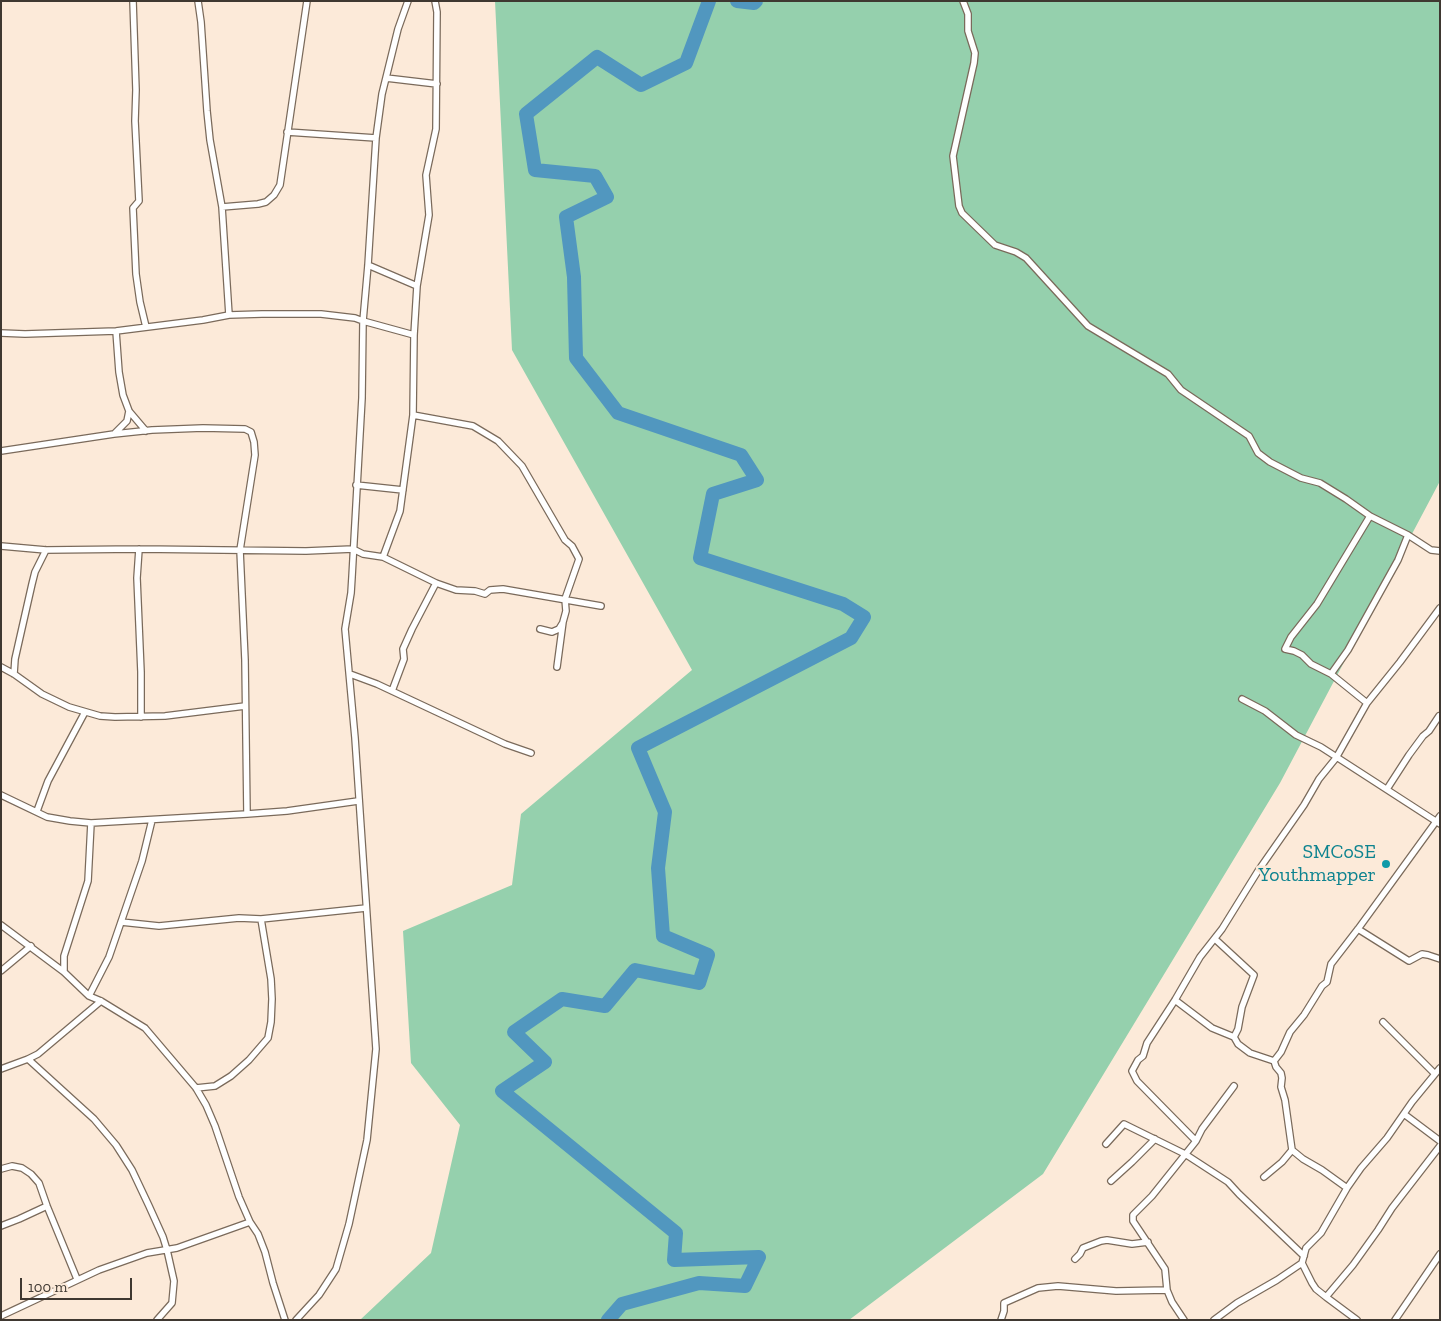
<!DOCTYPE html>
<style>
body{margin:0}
#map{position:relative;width:1441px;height:1321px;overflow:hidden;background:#fcead9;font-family:"Zilla Slab",serif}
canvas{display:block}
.frame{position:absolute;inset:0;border:2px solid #3f3831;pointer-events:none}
.scale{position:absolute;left:20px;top:1278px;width:112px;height:22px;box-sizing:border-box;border:2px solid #3f3831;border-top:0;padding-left:6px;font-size:15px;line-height:18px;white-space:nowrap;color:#3f3831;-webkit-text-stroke:4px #fcead9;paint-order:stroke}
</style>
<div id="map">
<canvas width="1441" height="1321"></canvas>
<div class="frame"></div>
<div class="scale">100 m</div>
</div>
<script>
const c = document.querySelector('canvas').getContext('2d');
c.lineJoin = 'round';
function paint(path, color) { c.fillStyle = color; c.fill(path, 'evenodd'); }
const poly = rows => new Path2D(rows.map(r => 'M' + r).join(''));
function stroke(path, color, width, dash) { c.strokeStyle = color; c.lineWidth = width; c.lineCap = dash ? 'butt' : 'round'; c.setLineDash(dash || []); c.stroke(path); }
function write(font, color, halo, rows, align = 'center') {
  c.font = font + ' "Zilla Slab",serif'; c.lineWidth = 5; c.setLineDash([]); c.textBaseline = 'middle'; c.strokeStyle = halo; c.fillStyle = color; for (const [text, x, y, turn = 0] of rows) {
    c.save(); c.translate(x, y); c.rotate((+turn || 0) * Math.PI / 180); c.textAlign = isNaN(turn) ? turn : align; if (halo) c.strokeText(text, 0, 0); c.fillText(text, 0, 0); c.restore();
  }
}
paint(poly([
 [495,1,1440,1,1440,481,1280,783,1043,1174,849,1320,360,1320,431,1253,460,1125,411,1063,403,931,512,885,521,814,692,670,512,350]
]), '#95d0ad');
stroke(poly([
 [737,1,754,3,756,1],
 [608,1320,622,1304,699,1283,745,1286,759,1257,674,1260,676,1233,502,1091,545,1062,514,1032,562,999,605,1006,635,970,699,983,708,955,663,936,658,868,665,812,638,748,851,638,864,617,843,604,700,558,713,494,757,480,741,455,618,413,576,358,574,277,566,217,607,197,595,176,535,170,526,114,597,57,641,85,686,63,709,1]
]), '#5197bf', 14);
const minor = poly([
 [133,1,136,90,135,121,139,201,133,208,136,274,140,302,146,327],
 [198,1,201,22,207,111,210,140,222,207,229,315],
 [408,1,398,29,382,94,376,138,368,265,363,321,414,335],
 [963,1,968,14,968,31,975,53,974,63,953,156,959,206,962,213,995,245,1016,252,1026,258,1088,326,1168,374,1181,390,1249,436,1258,453,1270,462,1301,478,1320,483,1346,499,1370,516,1408,535,1431,550,1440,551],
 [386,78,437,84],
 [287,132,376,138],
 [222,207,258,204,266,202,274,195,280,185,307,1],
 [368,265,417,286],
 [116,331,119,372,123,395,129,411,146,431],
 [1,333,25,334,116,331,203,320,229,315,262,314,321,314,355,318,363,321,362,398,352,577,351,593,345,629,355,738,376,1049,367,1140,349,1224,336,1269,319,1295,296,1320],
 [413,415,473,426,498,441,522,466,565,540,572,546,579,559,565,599,566,611,563,622,557,667],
 [115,433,127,421,129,411],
 [1,451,114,434,152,430,203,428,245,429,251,432,254,442,255,455,240,550,245,660,247,814],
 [356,485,403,490],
 [1,546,46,550,139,549,306,551,353,549,363,554,383,557,436,583,456,590,475,591,485,594,490,590,503,589,601,606],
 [139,549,137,578,141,672,141,717],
 [383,557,400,511,413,415,414,335,417,286,429,215,426,175,436,129,437,12,435,1],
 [540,629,552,632,559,629,562,624],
 [1,667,14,674,42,694,69,707,100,716,115,717,165,716,245,706],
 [14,674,15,659,32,584,35,572,46,550],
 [350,674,377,684,505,744,531,753],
 [1331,674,1348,650,1398,560,1408,535],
 [392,691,404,659,403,649,412,629,436,583],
 [1242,699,1265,711,1296,735,1321,747,1440,824],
 [1367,703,1331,674,1311,664,1302,655,1294,651,1285,649,1291,637,1317,604,1370,516],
 [1387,789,1409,755,1423,736,1429,731,1439,716],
 [1,795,47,817,70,821,91,823,247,814,287,811,358,801],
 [37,811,48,781,85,712],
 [121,922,159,926,239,918,261,919,366,908],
 [1,925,64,972,89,996,101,1001,145,1028,196,1088,206,1105,215,1126,239,1197,250,1222,258,1234,265,1252,273,1283,285,1320],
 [1358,929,1409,961,1422,954,1428,955,1440,959],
 [1215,939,1254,975,1242,1007,1238,1029,1234,1037,1238,1044,1250,1053,1274,1061],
 [1,971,31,946],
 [64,972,64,956,88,881,91,823],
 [89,996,109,957,142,861,152,820],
 [1175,1000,1212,1028,1234,1037],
 [1383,1022,1435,1074],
 [28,1059,94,1119,116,1145,132,1170,149,1206,163,1237,167,1250,174,1281,172,1303,157,1320],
 [1,1069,28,1059,38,1054,101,1001],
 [196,1088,215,1086,231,1076,249,1060,268,1038,271,1022,272,999,271,979,261,919],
 [1404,1114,1440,1141],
 [1196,1141,1202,1129,1234,1086],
 [1106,1144,1124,1124,1185,1154,1228,1182,1239,1194,1304,1256],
 [1,1169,12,1166,22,1168,31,1174,39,1183,47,1206,77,1279],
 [1264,1177,1282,1162,1292,1150],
 [1111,1181,1132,1162,1155,1139],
 [1347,1188,1322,1170,1303,1159,1292,1150,1285,1100,1281,1087,1282,1078,1281,1073,1276,1067,1274,1061,1281,1052,1290,1032,1304,1015,1322,986,1327,982,1331,964,1358,929,1440,816],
 [1,1226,19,1219,47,1206],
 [1075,1259,1080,1254,1083,1248,1101,1241,1107,1240,1132,1244,1148,1242],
 [1326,1297,1353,1265,1378,1230,1392,1208,1440,1146],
 [1,1316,99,1270,147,1253,177,1248,250,1222],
 [1001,1320,1004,1311,1004,1303,1038,1288,1058,1286,1116,1291,1167,1290],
 [1184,1320,1172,1302,1167,1290,1165,1269,1133,1221,1133,1215,1152,1196,1196,1141,1137,1081,1132,1071,1138,1060,1143,1056,1147,1043,1175,1000,1200,957,1222,929,1258,871,1304,805,1319,779,1336,758,1367,703,1400,662,1440,608],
 [1214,1320,1237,1303,1277,1280,1302,1263],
 [1357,1320,1326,1297,1316,1289,1312,1283,1302,1263,1306,1248,1321,1233,1347,1188,1361,1168,1387,1138,1412,1102,1440,1068],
 [1395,1320,1440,1254]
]);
stroke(minor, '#7a6a5b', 8);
stroke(minor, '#fff', 5.5);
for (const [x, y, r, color] of [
 [1386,864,5,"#0f9aa8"]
]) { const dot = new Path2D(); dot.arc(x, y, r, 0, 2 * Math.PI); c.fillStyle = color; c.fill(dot); stroke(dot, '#fcead9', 2); }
write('20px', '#0d838f', '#fcead9', [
 ["SMCoSE",1376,852],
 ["Youthmapper",1376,875]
], 'right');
</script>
